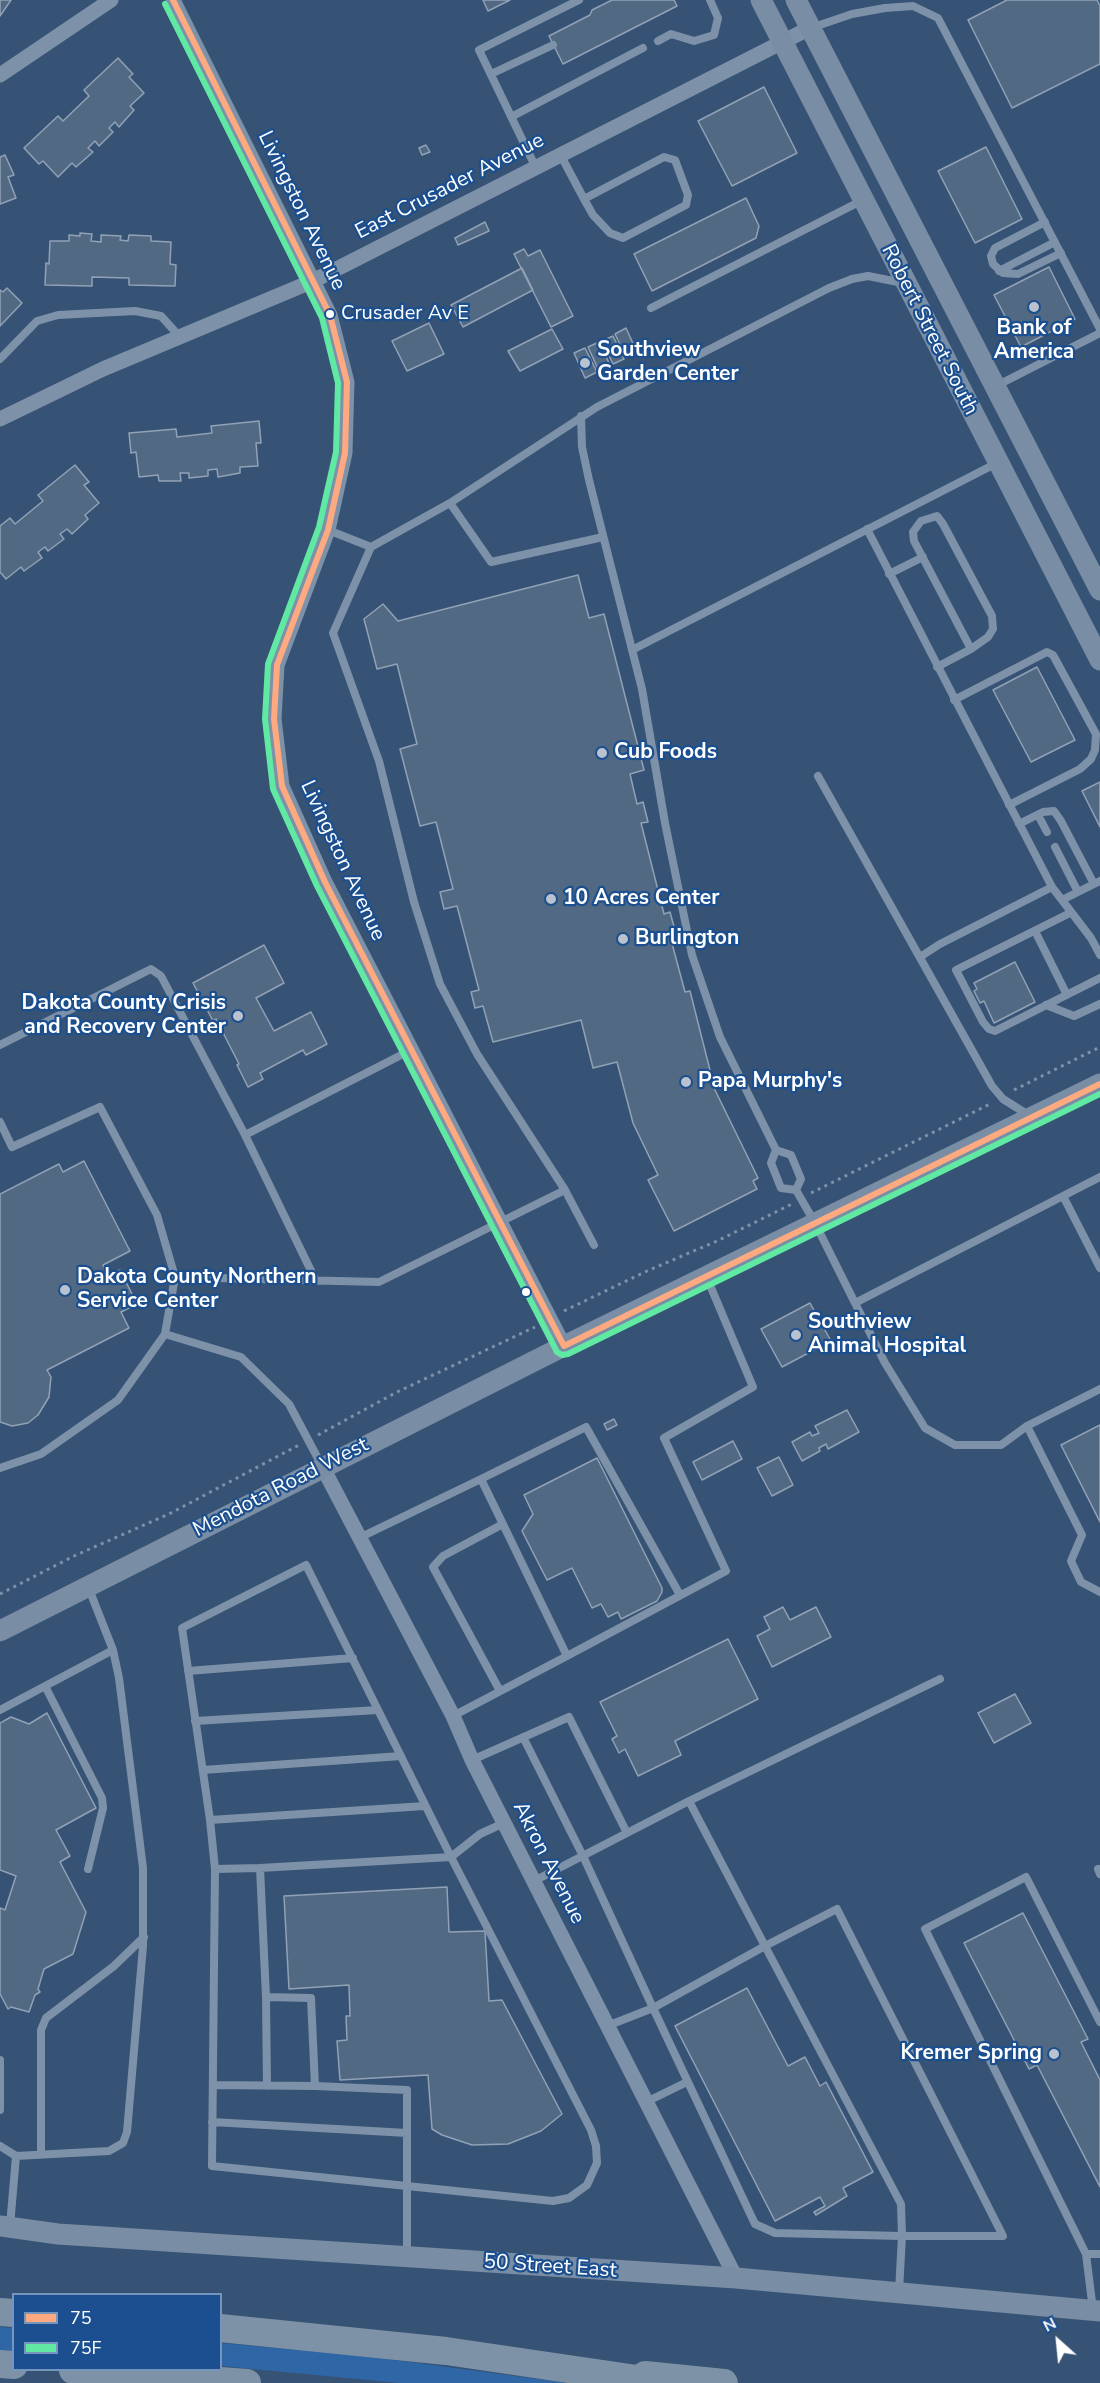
<!DOCTYPE html>
<style>
body{margin:0}
#map{position:relative;width:1100px;height:2383px;overflow:hidden;background:#365274;font-family:"Nunito Sans",sans-serif}
canvas{display:block}
.legend{position:absolute;left:12px;top:2293px;width:210px;height:78px;box-sizing:border-box;background:#1b4f8f;border:2px solid #7695bc;margin:0;padding:8px 10px;list-style:none;font-size:18px;color:#fff}
.legend li{display:flex;align-items:center;gap:12px;height:30px}
.legend b{width:30px;border:2px solid #7695bc}
.north{position:absolute;left:1028px;top:2311px;width:60px;height:60px;-webkit-text-stroke:4px #1b4f8f;paint-order:stroke;rotate:333deg;font-size:16px;font-weight:700;line-height:24px;text-align:center;color:#fff}
.north::after{content:'';display:block;margin:auto;width:21px;height:27px;background:#fff;clip-path:polygon(50% 0,100% 100%,50% 72%,0 100%)}
</style>
<div id="map">
<canvas width="1100" height="2383"></canvas>
<ul class="legend">
<li><b style="height:8px;background:#ffa980"></b>75</li>
<li><b style="height:8px;background:#60e9a3"></b>75F</li>
</ul>
<div class="north">N</div>
</div>
<script>
const c = document.querySelector('canvas').getContext('2d');
c.lineJoin = 'round';
function paint(path, color) { c.fillStyle = color; c.fill(path, 'evenodd'); }
const poly = rows => new Path2D(rows.map(r => 'M' + r).join(''));
function stroke(path, color, width, dash) { c.strokeStyle = color; c.lineWidth = width; c.lineCap = dash ? 'butt' : 'round'; c.setLineDash(dash || []); c.stroke(path); }
function write(font, color, halo, rows, align = 'center') {
  c.font = font + ' "Nunito Sans",sans-serif'; c.lineWidth = 4.5; c.setLineDash([]); c.textBaseline = 'middle'; c.strokeStyle = halo; c.fillStyle = color; for (const [text, x, y, turn = 0] of rows) {
    c.save(); c.translate(x, y); c.rotate((+turn || 0) * Math.PI / 180); c.textAlign = isNaN(turn) ? turn : align; if (halo) c.strokeText(text, 0, 0); c.fillText(text, 0, 0); c.restore();
  }
}
paint(poly([
 [0,2327,13,2328,13,2351,0,2350],
 [220,2343,364,2356,568,2383,399,2383,221,2366]
]), '#2f66a5');
const building = poly([
 [0,0,11,0,0,16,0,0],
 [483,0,510,0,488,11,483,0],
 [612,0,674,0,677,6,563,64,549,36,590,15,592,10,612,0],
 [1007,0,1097,0,1100,6,1100,64,1012,108,968,20,1007,0],
 [118,58,133,74,129,77,144,93,130,106,134,110,119,127,115,122,109,128,113,132,99,146,95,141,88,148,93,152,76,167,72,163,58,177,43,161,39,164,24,148,58,116,63,121,89,96,84,90,118,58],
 [764,87,797,153,732,186,698,121,764,87],
 [426,145,430,152,422,155,419,148,426,145],
 [986,147,1022,219,975,243,938,171,986,147],
 [5,155,14,175,8,177,16,198,0,204,0,157,5,155],
 [746,198,759,226,756,238,652,291,634,254,746,198],
 [485,222,489,231,458,245,455,238,485,222],
 [80,233,92,234,91,241,101,242,101,235,121,236,120,240,128,241,129,235,151,236,151,241,171,242,170,264,176,265,175,286,129,285,129,278,92,277,92,286,45,285,46,263,49,264,50,241,69,241,69,235,80,236,80,233],
 [524,249,528,256,540,250,573,316,551,327,514,254,524,249],
 [1049,267,1075,319,1021,347,994,295,1049,267],
 [522,268,533,290,463,327,451,305,522,268],
 [7,288,22,303,0,326,0,290,3,292,7,288],
 [429,323,444,354,407,371,392,341,429,323],
 [626,328,637,352,626,357,615,334,626,328],
 [552,329,563,349,520,371,508,351,552,329],
 [613,336,624,359,613,364,602,341,613,336],
 [599,342,610,365,599,371,588,347,599,342],
 [585,348,597,372,585,378,574,353,585,348],
 [259,421,261,443,256,443,258,466,240,467,240,473,218,477,217,469,208,470,208,476,189,478,189,473,180,473,181,481,159,481,158,475,139,477,136,452,131,453,129,433,176,429,177,437,212,433,211,426,259,421],
 [75,465,89,482,84,485,99,503,85,515,88,519,72,534,67,529,60,534,64,539,48,551,45,547,38,552,42,558,24,571,21,567,6,579,0,572,0,526,10,518,15,524,43,501,38,495,75,465],
 [578,575,589,618,604,614,644,770,630,774,637,804,643,802,648,822,641,823,664,914,670,912,676,934,670,936,685,992,690,991,715,1090,758,1178,753,1181,757,1189,674,1231,648,1180,658,1175,633,1123,617,1062,593,1068,581,1020,493,1042,483,1006,475,1008,471,992,479,990,457,906,444,909,440,892,453,889,436,822,420,826,400,749,417,744,397,664,377,669,364,619,383,604,398,621,578,575],
 [1037,667,1075,740,1031,762,993,690,1037,667],
 [1100,782,1100,827,1082,791,1100,782],
 [264,945,284,983,256,998,274,1031,311,1012,327,1044,306,1055,303,1050,260,1073,263,1079,248,1087,237,1065,239,1064,216,1019,213,1021,193,983,264,945],
 [1015,962,1035,1002,994,1023,984,1001,980,1003,974,991,977,989,974,983,1015,962],
 [84,1161,130,1251,103,1265,108,1276,120,1270,137,1304,121,1312,129,1328,47,1370,51,1377,49,1397,38,1415,28,1423,12,1426,0,1422,0,1194,59,1164,63,1172,84,1161],
 [810,1303,831,1341,782,1367,761,1329,810,1303],
 [847,1410,859,1432,828,1449,826,1444,819,1448,820,1451,802,1461,792,1442,810,1432,812,1436,819,1433,815,1426,847,1410],
 [614,1419,617,1425,607,1430,604,1424,614,1419],
 [1100,1425,1100,1522,1061,1445,1100,1425],
 [733,1441,742,1459,702,1480,693,1462,733,1441],
 [779,1457,793,1485,772,1496,757,1468,779,1457],
 [597,1458,662,1588,662,1592,657,1601,621,1619,618,1612,608,1617,601,1604,592,1608,572,1568,547,1580,522,1531,533,1514,524,1495,597,1458],
 [783,1607,790,1620,816,1607,831,1637,772,1667,757,1636,770,1629,764,1617,783,1607],
 [728,1639,758,1699,675,1741,681,1755,638,1776,625,1749,619,1753,612,1739,617,1736,600,1702,728,1639],
 [1015,1694,1031,1723,994,1743,978,1713,1015,1694],
 [47,1713,96,1808,56,1830,70,1856,60,1862,86,1912,73,1954,44,1969,38,1989,40,1992,35,1995,29,2012,11,2007,8,2009,0,1994,0,1908,5,1910,16,1876,0,1870,0,1723,11,1717,29,1724,47,1713],
 [447,1887,449,1932,485,1931,489,2001,502,2000,562,2114,541,2131,508,2144,472,2145,442,2135,432,2129,428,2075,340,2080,337,2041,347,2040,346,2016,350,2016,349,1985,289,1989,284,1896,447,1887],
 [1023,1913,1088,2039,1081,2042,1100,2080,1100,2187,1037,2065,1029,2069,964,1943,1023,1913],
 [747,1988,788,2066,805,2057,820,2086,826,2082,873,2172,843,2188,847,2196,816,2215,814,2212,825,2206,820,2197,775,2221,675,2026,747,1988]
]);
paint(building, '#526984');
stroke(building, '#92a2b6', 1.5);
stroke(poly([
 [1014,1090,1100,1047],
 [811,1193,990,1104],
 [564,1311,647,1271,717,1241,792,1204],
 [318,1435,397,1392,535,1327],
 [0,1594,74,1556,169,1514,299,1445]
]), '#7d92a8', 3, [3, 4.5]);
stroke(poly([
 [811,28,852,14,885,8,913,6,938,18,1100,329],
 [658,41,671,34,694,41,714,35,718,18,710,0],
 [491,74,553,45],
 [511,117,643,48],
 [560,154,584,199,593,215,610,233,623,238,686,205,688,195,675,160,664,157,584,199],
 [535,166,479,50,579,0],
 [1045,222,995,248,991,256,993,264,1003,273,1018,274,1061,253],
 [999,271,1055,242],
 [651,308,861,201],
 [0,359,37,321,58,315,135,311,161,316,180,337],
 [996,386,1100,333],
 [581,416,582,447,589,480,642,689,665,823,692,955,720,1037,776,1150,791,1155,801,1179,796,1190],
 [450,503,491,562,603,537],
 [867,529,1052,887,940,944,920,957],
 [328,530,371,547,450,503,597,407,829,288,852,279,868,276,903,283],
 [889,574,923,557],
 [632,650,997,463],
 [937,667,971,649,914,541,913,532,921,521,937,516,943,524,992,616,993,629,988,637,971,649],
 [954,700,1047,652,1053,655,1096,734,1095,750,1091,759,1080,769,1009,805],
 [818,776,992,1086,1003,1099,1030,1116],
 [1038,815,1047,832],
 [1019,824,1043,812,1054,811,1061,821,1094,884,1100,881],
 [1055,847,1078,892],
 [1052,887,1062,900,1094,884],
 [1062,900,1091,938,1100,955],
 [1070,913,956,970,983,1022,989,1029,995,1031,1100,978],
 [1035,931,1067,995],
 [1046,1005,1074,1016,1100,1004],
 [0,1045,151,969,161,976,245,1135,316,1281],
 [0,1122,12,1147,100,1107,157,1215,175,1277],
 [245,1135,411,1050],
 [776,1150,771,1163,781,1188,796,1190],
 [565,1190,594,1245],
 [796,1190,815,1223,885,1363,925,1428,955,1445,1001,1445,1027,1426],
 [1063,1196,1100,1177],
 [855,1303,1063,1196,1100,1268],
 [165,1334,175,1277,379,1282,565,1190,477,1054,440,984,414,902,379,761,333,633,371,547],
 [1100,1389,1027,1426,1082,1535,1071,1561,1081,1582,1100,1592],
 [0,1468,41,1454,118,1400,165,1334,241,1357,289,1404,322,1466],
 [481,1479,586,1427,680,1595],
 [359,1538,481,1479,567,1656,453,1716],
 [567,1656,726,1571,664,1438,753,1387,707,1278],
 [188,1671,353,1658],
 [45,1686,102,1798,103,1808,88,1869],
 [500,1691,433,1567,443,1556,503,1524],
 [0,1710,113,1650,89,1589],
 [195,1721,378,1710],
 [523,1737,583,1856,653,2008,607,2026],
 [472,1760,569,1717,627,1833],
 [203,1770,401,1756],
 [689,1801,940,1679],
 [210,1820,425,1806],
 [215,1869,212,2166,553,2201,569,2198,587,2185,597,2163,596,2146,591,2130,451,1857,306,1565,182,1628,210,1820,215,1869,260,1868],
 [1098,1869,1100,1874],
 [534,1881,689,1801,765,1946,653,2008,755,2224,775,2233,902,2236,1003,2236,837,1909,765,1946,901,2204,902,2236,899,2291],
 [266,1997,267,2086],
 [0,2060,0,2110],
 [213,2085,315,2086],
 [646,2102,687,2082],
 [212,2122,407,2133],
 [0,2146,16,2156,10,2226],
 [41,2154,41,2030,46,2018,114,1966,144,1937],
 [16,2156,109,2151,123,2143,127,2132,143,1946,143,1868,119,1678,113,1650],
 [1086,2254,925,1929,1026,1877,1100,2022],
 [407,2256,407,2090,315,2086,311,1998,266,1997,260,1868,451,1857,480,1834,504,1823],
 [1093,2310,1086,2254,1100,2254]
]), '#7d92a8', 8);
stroke(poly([
 [173,0,330,315,347,382,345,453,328,530,277,665,274,719,282,786,325,882,564,1346],
 [0,75,111,0],
 [0,419,103,369,313,281,810,28],
 [322,1466,453,1716,472,1760,736,2278]
]), '#7d92a8', 15);
stroke(poly([
 [761,0,1100,660],
 [796,0,1100,590],
 [0,1631,564,1346,1100,1084],
 [0,2226,58,2234,736,2278,1100,2311]
]), '#798da4', 21);
stroke(poly([
 [0,2312,14,2313],
 [220,2328,446,2351,664,2383],
 [0,2364,14,2365],
 [73,2370,247,2383],
 [645,2375,724,2383]
]), '#7e92a7', 28);
stroke(poly([
 [173,0,330,315,347,382,345,453,328,530,277,665,274,719,282,786,325,882,564,1346,1100,1084]
]), '#ffa980', 6);
stroke(poly([
 [165,4,322,318,338,383,336,452,319,527,268,664,265,719,273,789,317,886,557,1352,562,1355,568,1354,1100,1094]
]), '#60e9a3', 6);
for (const [x, y, r, color] of [
 [1034,307,6,"#b9c2ce"],
 [330,314,5,"#fff"],
 [585,363,6,"#b9c2ce"],
 [602,753,6,"#b9c2ce"],
 [551,899,6,"#b9c2ce"],
 [623,939,6,"#b9c2ce"],
 [238,1016,6,"#b9c2ce"],
 [686,1082,6,"#b9c2ce"],
 [65,1290,6,"#b9c2ce"],
 [526,1292,5,"#fff"],
 [796,1335,6,"#b9c2ce"],
 [1054,2054,6,"#b9c2ce"]
]) { const dot = new Path2D(); dot.arc(x, y, r, 0, 2 * Math.PI); c.fillStyle = color; c.fill(dot); stroke(dot, '#1b4f8f', 2); }
write('20px', '#fff', '#1b4f8f', [
 ["Crusader Av E",341,314]
], 'left');
write('21px', '#fff', '#1b4f8f', [
 ["East Crusader Avenue",450,187,-27],
 ["Livingston Avenue",301,211,64],
 ["Robert Street South",929,330,63],
 ["Livingston Avenue",342,861,65],
 ["Mendota Road West",281,1488,-27],
 ["Akron Avenue",548,1863,63],
 ["50 Street East",550,2267,4]
]);
write('bold 21px', '#fff', '#1b4f8f', [
 ["Bank of",1034,329,"center"],
 ["America",1034,353,"center"],
 ["Southview",597,351],
 ["Garden Center",597,375],
 ["Cub Foods",614,753],
 ["10 Acres Center",563,899],
 ["Burlington",635,939],
 ["Dakota County Crisis",226,1004,"right"],
 ["and Recovery Center",226,1028,"right"],
 ["Papa Murphy's",698,1082],
 ["Dakota County Northern",77,1278],
 ["Service Center",77,1302],
 ["Southview",808,1323],
 ["Animal Hospital",808,1347],
 ["Kremer Spring",1042,2054,"right"]
], 'left');
</script>
